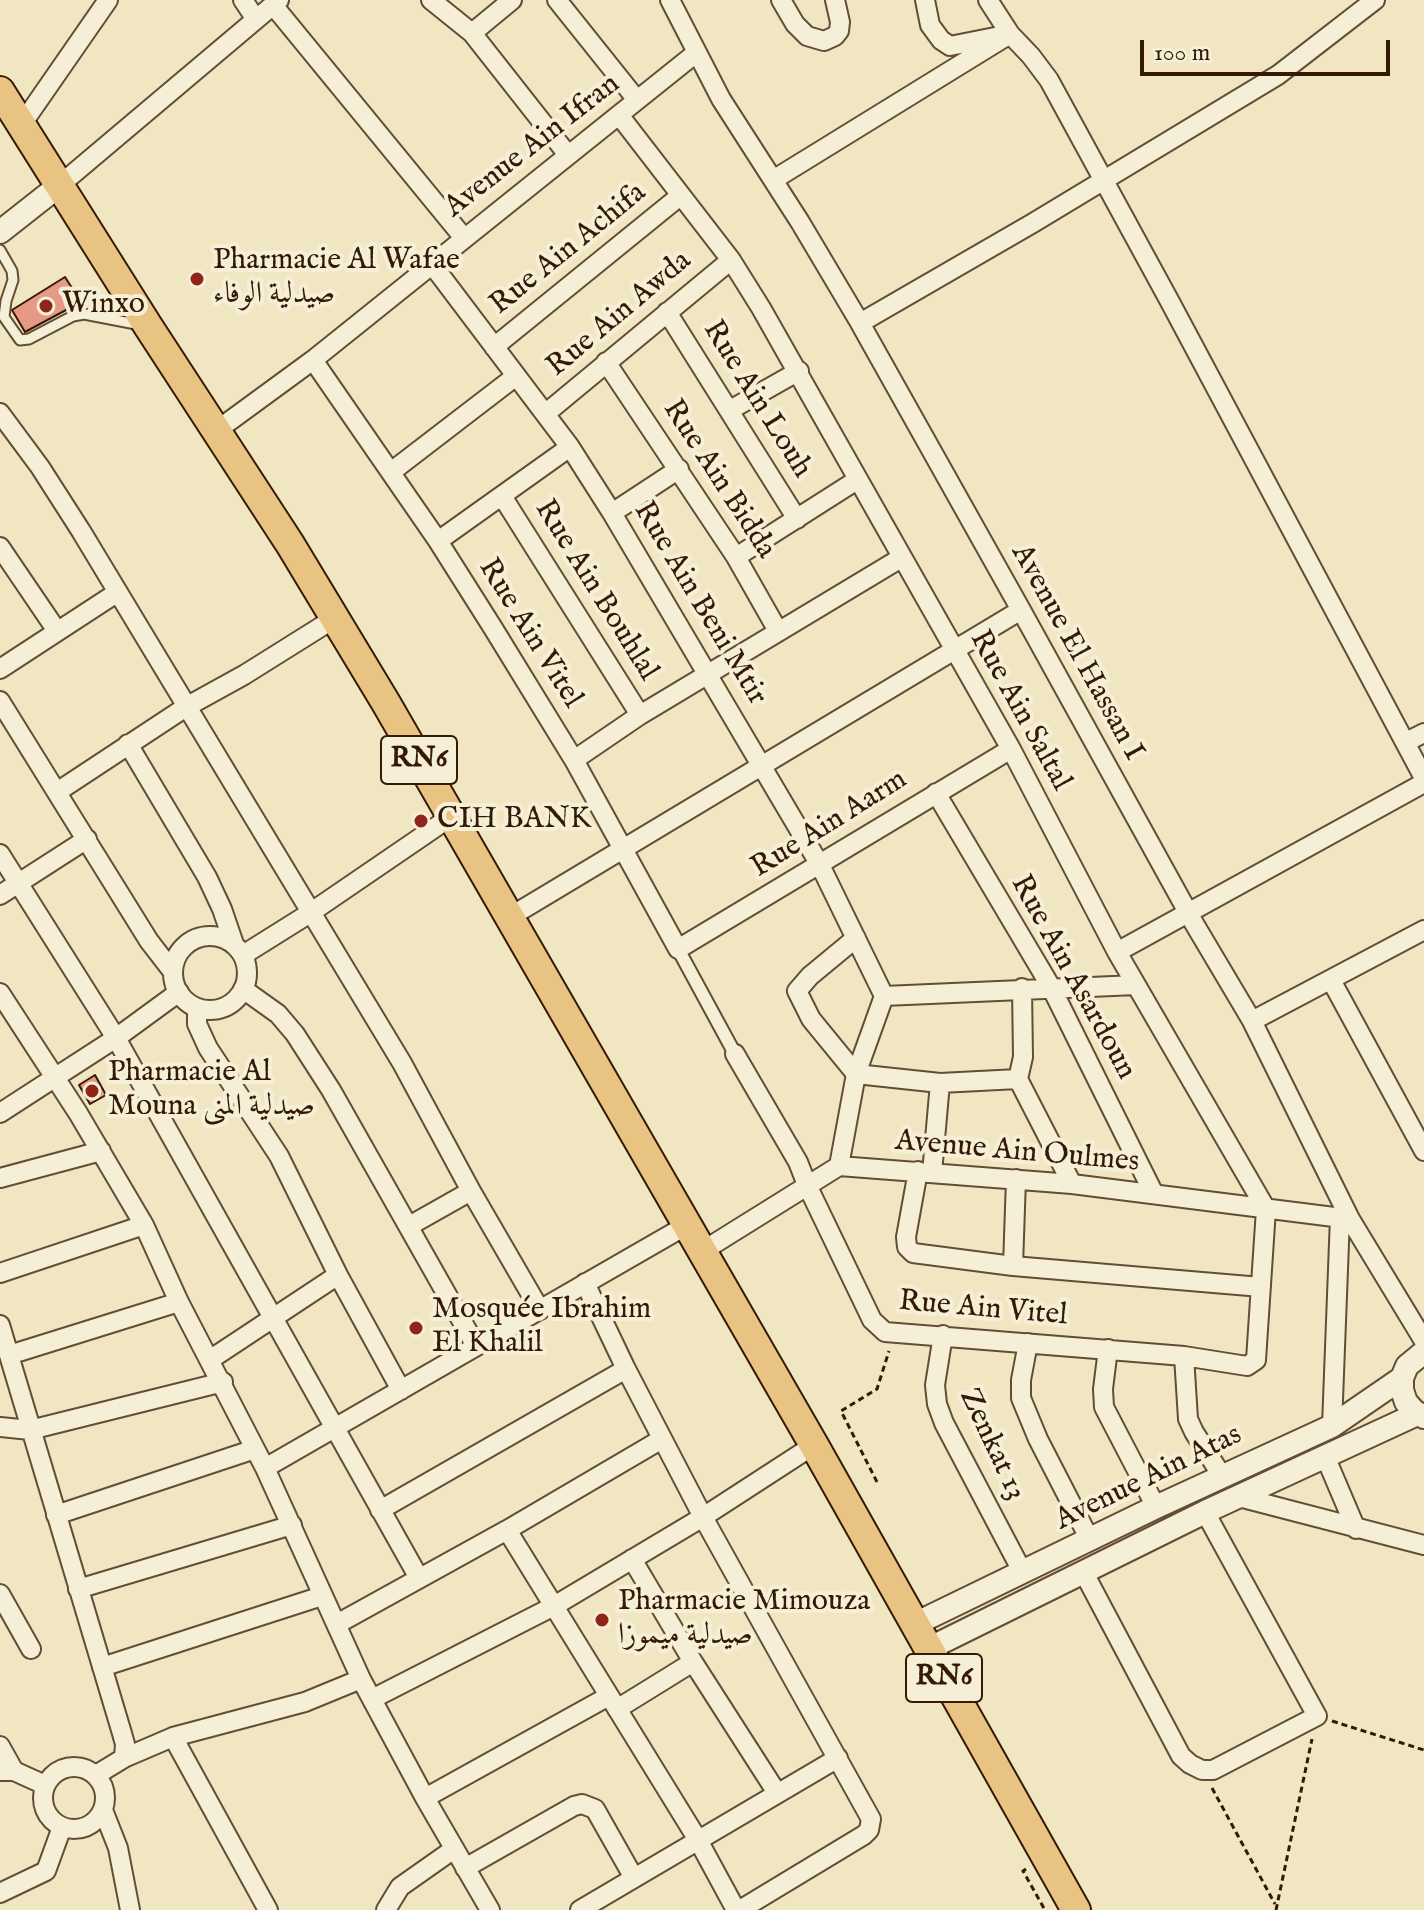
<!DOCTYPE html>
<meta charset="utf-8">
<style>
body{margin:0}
#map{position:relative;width:1424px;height:1910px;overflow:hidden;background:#f1e6c2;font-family:"IM FELL English",serif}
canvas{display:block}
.scale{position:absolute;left:1140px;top:40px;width:250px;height:36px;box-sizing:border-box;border:4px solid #341a05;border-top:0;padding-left:10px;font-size:24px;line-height:28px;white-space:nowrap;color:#341a05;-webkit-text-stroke:6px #f6efd7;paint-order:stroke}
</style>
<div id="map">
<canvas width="1424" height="1910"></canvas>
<div class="scale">100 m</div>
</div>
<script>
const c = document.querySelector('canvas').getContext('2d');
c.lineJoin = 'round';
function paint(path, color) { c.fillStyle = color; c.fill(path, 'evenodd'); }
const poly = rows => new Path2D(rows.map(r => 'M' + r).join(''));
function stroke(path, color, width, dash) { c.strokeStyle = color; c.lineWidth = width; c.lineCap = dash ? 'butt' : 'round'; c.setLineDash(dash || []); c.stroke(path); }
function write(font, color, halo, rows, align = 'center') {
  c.font = font + ' "IM FELL English",Amiri,serif'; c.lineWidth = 8; c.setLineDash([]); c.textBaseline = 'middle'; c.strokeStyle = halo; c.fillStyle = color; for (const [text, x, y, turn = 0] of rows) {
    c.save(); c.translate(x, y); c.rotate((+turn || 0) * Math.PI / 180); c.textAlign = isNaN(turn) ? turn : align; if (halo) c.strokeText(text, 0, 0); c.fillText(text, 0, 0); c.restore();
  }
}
const building = poly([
 [65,277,81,302,25,332,12,310,65,277],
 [95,1075,106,1095,90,1104,79,1085,95,1075]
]);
paint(building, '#e69a86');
stroke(building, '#341a05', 2);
const service = poly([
 [0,250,12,271,13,280,6,301,4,317,20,340,29,339,73,316,84,314,141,325]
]);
const pedestrian = poly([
 [678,949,735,1054]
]);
const minor = poly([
 [243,0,255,18],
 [431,0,472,33,568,155],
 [557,0,637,100],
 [670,0,721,99,800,222,860,323,1021,610,1195,925,1252,1021,1350,1219,1424,1341],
 [781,0,795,24,807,36,824,41,835,36,839,31,840,22,835,0],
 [925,0,930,25,941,40,950,46,1010,34,1031,56,1049,80,1169,300,1424,778],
 [273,5,464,238],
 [472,33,512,0],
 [619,115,731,260,761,308,1011,749,1117,952,1266,1209,1256,1360,1247,1366,1184,1356,885,1332,872,1320,807,1185,798,1162,735,1054],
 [22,124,108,0],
 [773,180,1010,34,988,0],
 [61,184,279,0],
 [431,263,570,447,612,513,820,865,884,996],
 [667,312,797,519],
 [860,323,1033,223,1278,75,1375,0],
 [494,347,680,196],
 [313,360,438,541,493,628,574,760,678,949,1011,749],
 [606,362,736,557,778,631],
 [730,410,799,371],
 [0,413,40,467,81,531,402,1063,471,1191,540,1310],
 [545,414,731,260],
 [216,431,313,360,696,53],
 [391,472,516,376],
 [502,496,640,715],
 [612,513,679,469],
 [438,541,570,447],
 [0,547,57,631],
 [736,557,857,480],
 [0,669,118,592],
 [0,701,149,941,173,972],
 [1406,742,1424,733],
 [128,744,207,877,222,909,234,944],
 [574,760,640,715,901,558],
 [57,792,186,707,244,675,335,618],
 [936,793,1051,987,1154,1194],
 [0,854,116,1038,419,1578],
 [0,895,87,839],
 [508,918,1021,610],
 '173 973a37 37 0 1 1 74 0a37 37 0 1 1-74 0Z',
 [856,938,810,976,797,991,811,1019,856,1074,940,1083,1018,1079],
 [1117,952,1424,783],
 [243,955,310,913,452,816],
 [1331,980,1424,1151],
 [1022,988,1023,1057,1018,1079,1072,1184],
 [243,989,278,1014,295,1034,331,1090,476,1346],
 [0,993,78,1113,144,1225,179,1302,265,1468,361,1679,425,1798,490,1910],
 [884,996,1136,985],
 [197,1008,197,1024,208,1048,279,1156,338,1275,401,1390],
 [1252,1021,1424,930],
 [0,1113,116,1038,179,992],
 [839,1166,856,1074,884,996],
 [918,1171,906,1237,907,1247,913,1253,1013,1266,1261,1287],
 [932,1173,940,1083],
 [0,1178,101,1151],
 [409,1226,471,1191],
 [701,1252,839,1166,1072,1184,1350,1219],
 [1013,1266,1016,1179],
 [0,1273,144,1225],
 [585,1283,626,1369,703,1517,871,1819,869,1830,864,1835,740,1910],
 [0,1325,121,1730,125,1744,124,1758],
 [943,1335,935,1385,937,1404,944,1423,1023,1573],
 [1028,1343,1021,1380,1021,1398,1038,1439,1090,1540],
 [1108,1349,1103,1389,1104,1407,1156,1507],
 [9,1355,179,1302],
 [1184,1356,1188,1419,1194,1432,1222,1476],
 [211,1359,338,1275],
 [1332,1426,1340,1217],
 [0,1427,30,1430,223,1382],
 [662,1439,507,1530,698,1840,736,1910],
 [1325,1456,1356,1529],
 [265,1468,687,1225],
 [1239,1497,1424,1545],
 [380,1510,626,1369],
 [56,1515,255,1449],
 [632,1559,693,1662,777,1793],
 [1084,1573,1181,1756,1190,1764,1202,1770,1213,1770,1317,1716,1205,1512],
 [78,1589,292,1525],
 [0,1594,31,1649],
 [337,1624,507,1530],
 [102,1667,322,1596],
 [372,1699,554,1606,703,1517,814,1445],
 [617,1709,693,1662],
 [173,1737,268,1910],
 [0,1746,14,1771],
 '43 1798a31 31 0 1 1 62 0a31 31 0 1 1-62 0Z',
 [0,1771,14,1771,45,1785],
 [96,1775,124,1758,173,1737,305,1702,361,1679],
 [425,1798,609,1696],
 [103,1810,118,1848,130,1910],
 [465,1868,574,1806,582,1804,595,1809,634,1878],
 [0,1893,46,1871,62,1827],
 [386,1910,400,1887,454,1849],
 [580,1910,838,1758]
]);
const tertiary = poly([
 [0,232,61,184],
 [1424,1352,1407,1366,1402,1378,1402,1390,1406,1402,1414,1411,1424,1417],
 [915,1624,1156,1507,1332,1426,1402,1378],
 [928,1649,1205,1512,1415,1415,1414,1411]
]);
const primary = poly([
 [0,91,148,326,290,544,386,703,814,1445,1076,1910]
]);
stroke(service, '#634d34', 13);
stroke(pedestrian, '#634d34', 16);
stroke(minor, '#634d34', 22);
stroke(tertiary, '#634d34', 26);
stroke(primary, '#341a05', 32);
stroke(poly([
 [877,1482,841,1411,877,1389,889,1351],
 [1332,1721,1424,1750],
 [1212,1788,1275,1904],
 [1026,1869,1023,1871,1045,1910],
 [1276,1910,1312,1739]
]), '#341a05', 3, [6, 4]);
stroke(service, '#f6efd7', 9);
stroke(pedestrian, '#f6efd7', 12);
stroke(minor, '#f6efd7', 18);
stroke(tertiary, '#f6efd7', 22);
stroke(primary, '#e8c381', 28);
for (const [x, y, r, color] of [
 [197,279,8,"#8f2418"],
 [46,306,8,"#8f2418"],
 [421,821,8,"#8f2418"],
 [92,1091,8,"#8f2418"],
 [416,1328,8,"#8f2418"],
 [602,1620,8,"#8f2418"]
]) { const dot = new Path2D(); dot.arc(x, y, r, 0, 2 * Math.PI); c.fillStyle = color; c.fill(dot); stroke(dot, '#f6efd7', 3); }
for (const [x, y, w] of [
 [419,760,76],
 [944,1678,76]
]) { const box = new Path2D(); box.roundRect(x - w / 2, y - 24, w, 48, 6); c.fillStyle = '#f6efd7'; c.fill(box); stroke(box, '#341a05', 2); }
write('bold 28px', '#341a05', null, [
 ["RN6",419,760],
 ["RN6",944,1678]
]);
write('30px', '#341a05', '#f6efd7', [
 ["Avenue Ain Ifran",533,147,-38],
 ["Rue Ain Achifa",569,250,-39],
 ["Rue Ain Awda",620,315,-40],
 ["Rue Ain Louh",756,400,58],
 ["Rue Ain Bidda",718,480,57],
 ["Rue Ain Bouhlal",595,591,58],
 ["Rue Ain Beni Mtir",699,604,59],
 ["Rue Ain Vitel",529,634,58],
 ["Avenue El Hassan I",1076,653,61],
 ["Rue Ain Saltal",1019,711,61],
 ["Rue Ain Aarm",830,825,-32],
 ["Rue Ain Asardoun",1072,978,61],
 ["Avenue Ain Oulmes",1017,1153,5],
 ["Rue Ain Vitel",983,1310,5],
 ["Zenkat 13",991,1445,65],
 ["Avenue Ain Atas",1149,1479,-26]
]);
write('30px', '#341a05', '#f6efd7', [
 ["Pharmacie Al Wafae",213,262],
 ["صيدلية الوفاء",213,296],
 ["Winxo",62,306],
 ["CIH BANK",437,821],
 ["Pharmacie Al",108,1074],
 ["Mouna صيدلية المنى",108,1108],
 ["Mosquée Ibrahim",432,1311],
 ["El Khalil",432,1345],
 ["Pharmacie Mimouza",618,1603],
 ["صيدلية ميموزا",618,1637]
], 'left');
</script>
